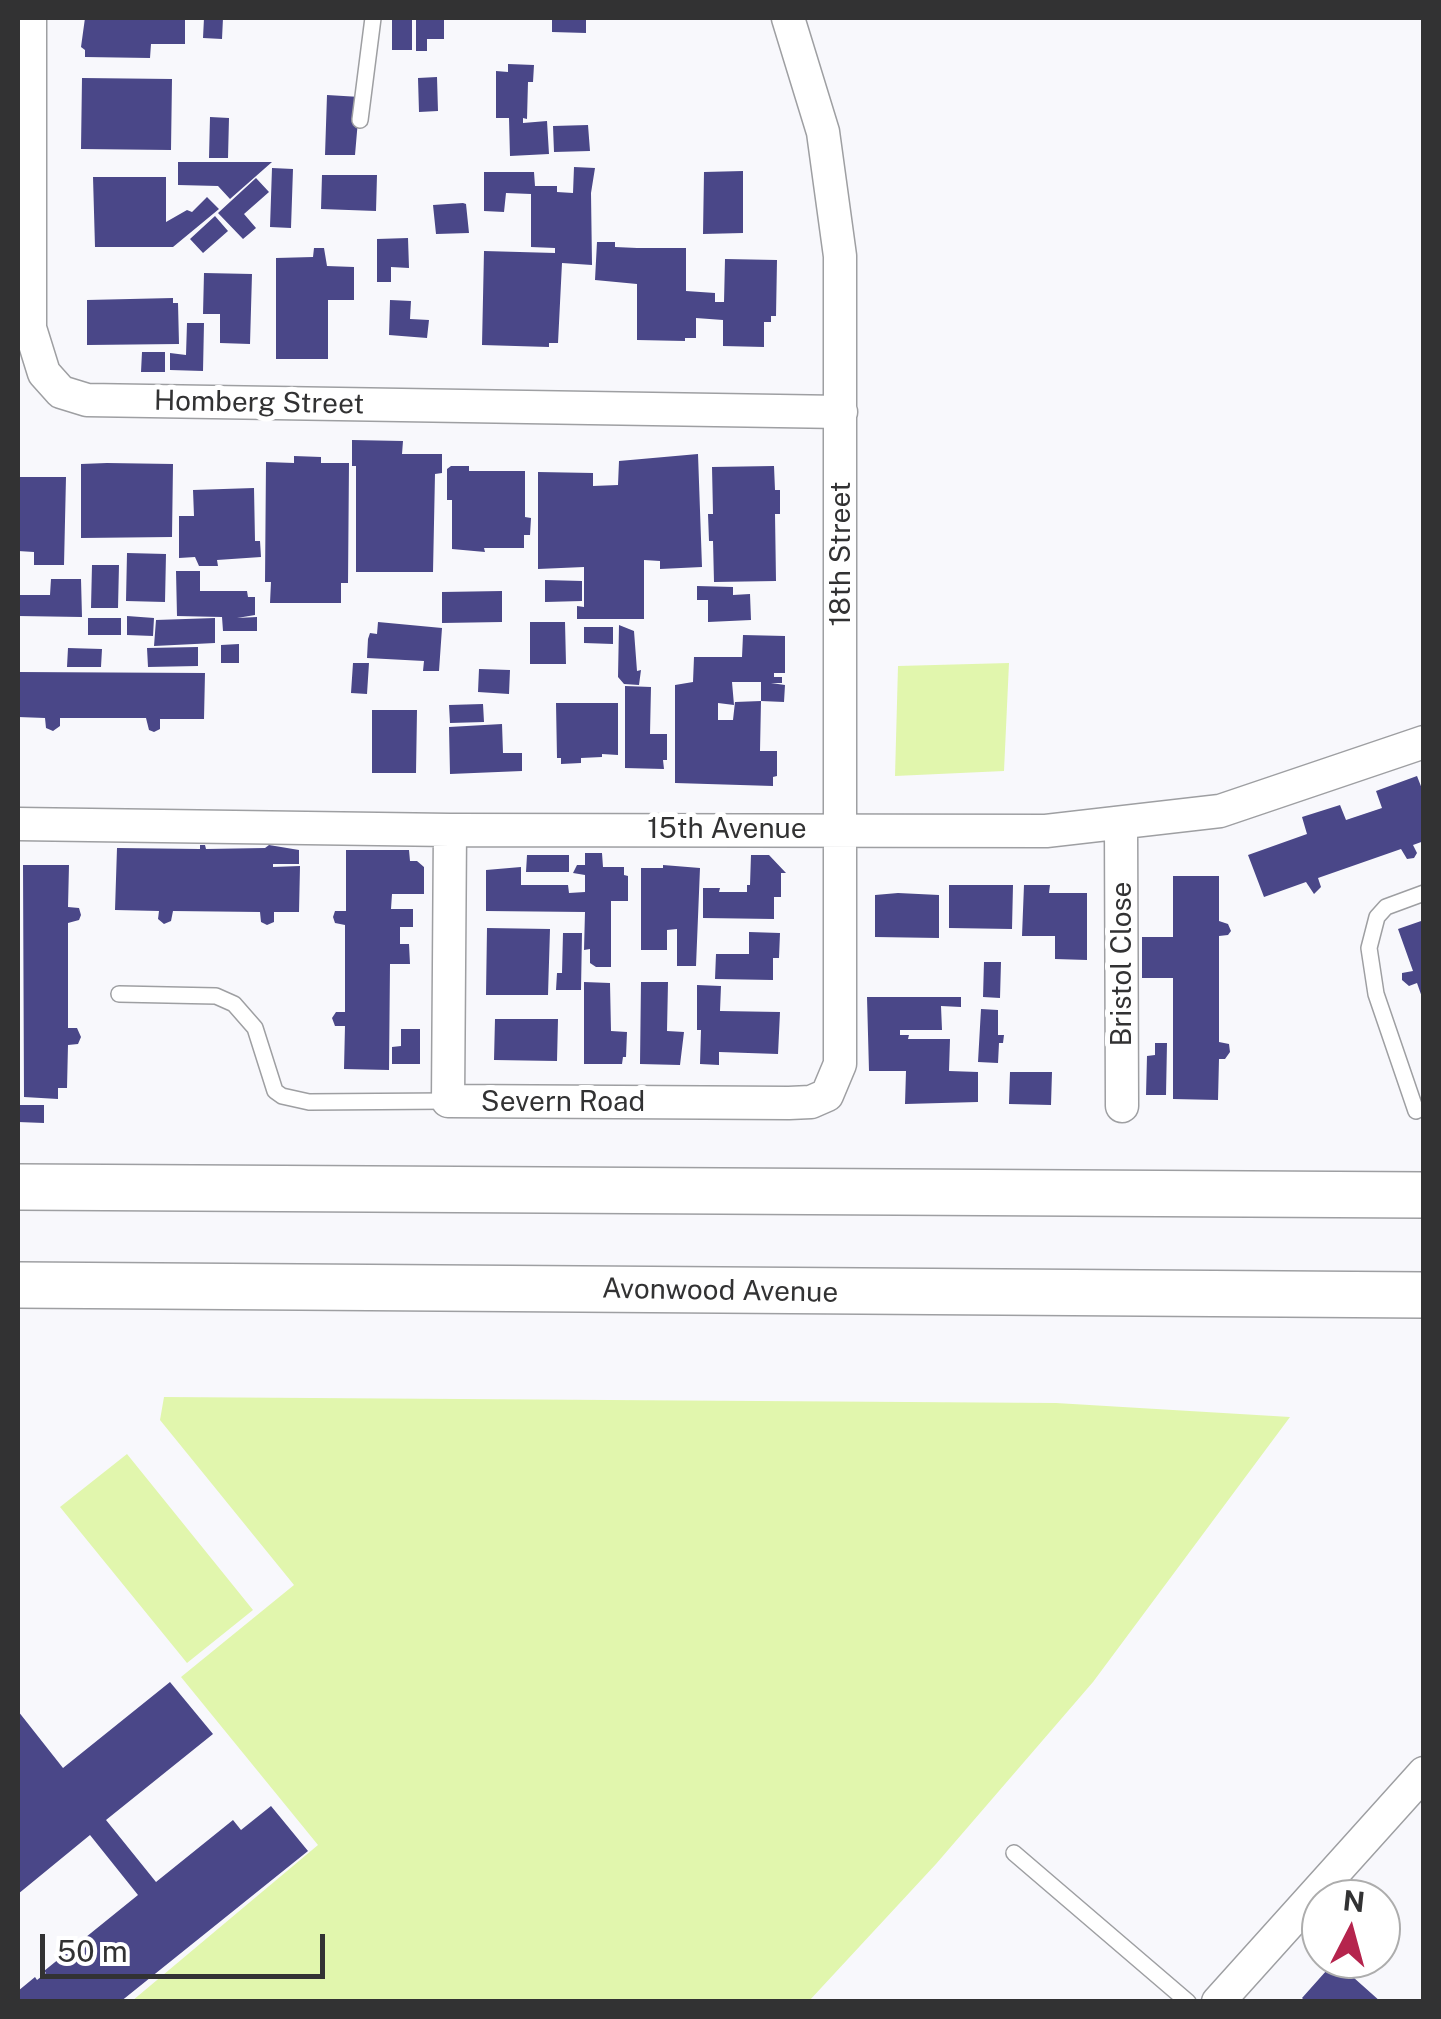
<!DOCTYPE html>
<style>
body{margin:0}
#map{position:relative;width:1441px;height:2019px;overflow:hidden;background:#f8f8fc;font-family:"Public Sans",sans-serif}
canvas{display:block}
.frame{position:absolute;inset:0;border:20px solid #323233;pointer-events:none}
.north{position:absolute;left:1301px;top:1879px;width:100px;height:100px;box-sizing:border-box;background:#fff;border:2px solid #adadad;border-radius:50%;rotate:6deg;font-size:28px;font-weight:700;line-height:40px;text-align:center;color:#323233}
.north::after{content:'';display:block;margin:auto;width:35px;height:45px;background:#b5244d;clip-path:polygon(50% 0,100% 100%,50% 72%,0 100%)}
.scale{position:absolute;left:40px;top:1934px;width:285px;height:45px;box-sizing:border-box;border:5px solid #323233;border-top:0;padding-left:12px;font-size:30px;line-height:35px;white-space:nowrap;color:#323233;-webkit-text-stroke:8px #fff;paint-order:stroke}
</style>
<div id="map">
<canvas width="1441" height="2019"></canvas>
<div class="frame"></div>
<div class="north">N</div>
<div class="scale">50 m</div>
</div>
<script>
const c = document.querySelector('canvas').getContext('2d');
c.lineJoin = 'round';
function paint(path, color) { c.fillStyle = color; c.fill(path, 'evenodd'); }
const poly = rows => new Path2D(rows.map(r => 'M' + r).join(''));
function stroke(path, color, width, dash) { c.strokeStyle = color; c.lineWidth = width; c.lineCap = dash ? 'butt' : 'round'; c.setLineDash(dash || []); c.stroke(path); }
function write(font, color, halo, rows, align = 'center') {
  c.font = font + ' "Public Sans",sans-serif'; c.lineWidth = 10; c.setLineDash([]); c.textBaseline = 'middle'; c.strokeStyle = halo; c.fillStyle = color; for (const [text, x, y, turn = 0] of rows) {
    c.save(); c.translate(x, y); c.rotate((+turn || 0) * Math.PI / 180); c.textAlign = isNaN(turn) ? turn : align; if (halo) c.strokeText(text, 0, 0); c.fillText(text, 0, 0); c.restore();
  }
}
paint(poly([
 [1009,663,1004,771,895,776,898,666],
 [164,1397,1056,1403,1290,1417,1093,1682,936,1864,809,2001,132,2001,318,1845,181,1677,294,1585,160,1420],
 [127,1454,253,1610,187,1663,60,1507]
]), '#e1f6ad');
paint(poly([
 [85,18,185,18,185,44,151,44,150,58,85,57,85,50,81,47],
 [204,18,223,18,222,39,203,38],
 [392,18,412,18,412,50,392,50],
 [416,18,444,18,444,39,427,39,427,51,416,51],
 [552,18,586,18,586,33,552,32],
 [508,64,534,65,533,82,528,82,527,119,523,118,523,123,547,121,549,154,510,156,509,118,496,118,496,71,508,72],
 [437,77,438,111,419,112,418,78],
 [82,78,172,79,171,150,81,149],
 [327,95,360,97,355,155,325,155],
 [210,117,229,118,228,158,209,158],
 [588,125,590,151,554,152,553,126],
 [178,162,272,162,230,199,218,186,178,185],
 [574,167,595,168,591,193,592,265,562,263,558,343,549,343,549,347,482,345,484,251,555,253,555,248,531,247,531,194,506,193,504,212,484,211,484,172,534,172,535,186,557,186,557,192,573,193],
 [272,168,293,169,291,228,270,227],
 [743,171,743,233,703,234,704,172],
 [322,175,377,175,376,211,321,209],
 [93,177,166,177,166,222,187,210,192,212,207,197,219,209,173,247,95,247],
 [256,178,269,192,244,214,256,228,243,239,218,213],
 [463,203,466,204,469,233,436,234,433,205],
 [215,216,228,231,203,253,190,239],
 [408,238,409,268,391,267,391,282,377,282,377,239],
 [597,242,615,242,615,247,637,248,686,248,686,291,715,293,715,302,724,302,725,259,777,260,776,316,771,316,771,322,764,322,764,347,723,346,723,320,696,318,696,338,685,338,685,341,637,340,637,284,595,280],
 [314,248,324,248,327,266,354,267,354,300,328,300,328,359,276,359,276,258,313,257],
 [204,273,252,274,250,344,220,343,220,314,203,314],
 [173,298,173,303,178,303,179,344,87,345,87,300],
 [390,300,411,301,410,319,429,320,427,338,389,335],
 [187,323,204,323,203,371,170,370,170,353,186,355],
 [142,352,165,352,165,372,141,372],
 [352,440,403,441,402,454,442,454,442,473,435,474,433,572,356,572,356,466,352,466],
 [698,454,702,567,660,569,660,561,644,560,644,619,577,619,577,606,584,607,584,567,538,569,538,472,593,473,593,486,618,485,619,461],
 [294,456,321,457,321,463,349,463,348,583,341,583,341,603,270,603,271,582,265,582,266,462,294,463],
 [107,463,173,464,172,537,81,538,81,464],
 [451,466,469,466,469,471,525,471,525,517,531,518,530,535,524,535,524,548,484,548,485,552,452,549,452,500,447,500,447,469],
 [774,466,775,490,780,490,780,514,775,514,776,581,714,582,713,541,709,541,708,514,713,514,712,467],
 [18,477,66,477,64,565,34,565,34,552,18,551],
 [254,488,255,541,260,541,261,557,217,560,218,566,199,566,195,557,179,558,179,516,194,516,193,490],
 [127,553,166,554,165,602,126,601],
 [92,565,119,565,118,608,91,608],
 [176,571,200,571,200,591,247,591,248,597,255,597,255,615,237,618,257,617,257,631,223,631,222,617,177,616],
 [51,579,81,579,82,617,18,616,18,595,50,595],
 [545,580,582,581,582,601,545,602],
 [697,586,733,587,733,595,750,594,751,620,708,622,708,600,697,600],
 [502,591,502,622,442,623,442,592],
 [127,616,154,618,153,636,127,635],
 [88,618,121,618,121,635,88,635],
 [215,618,215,643,154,646,156,620],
 [378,622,442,628,439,671,423,671,424,661,367,658,368,639,370,633,377,634],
 [530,622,565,622,566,664,530,664],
 [619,625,634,631,637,671,641,670,639,685,624,684,618,677],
 [584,627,613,627,613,644,584,643],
 [743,635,785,636,785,673,774,673,774,677,782,677,782,683,771,683,785,685,784,702,761,701,761,682,732,682,734,705,718,703,718,720,733,720,735,702,761,701,760,751,777,751,777,776,773,777,773,786,675,783,675,685,693,682,694,657,742,657],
 [239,644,239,663,221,663,221,645],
 [198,647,198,666,148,667,147,648],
 [68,648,102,649,101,667,67,667],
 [353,663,369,663,367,694,351,693],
 [479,669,510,670,509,694,478,692],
 [18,672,205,673,204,719,160,719,160,729,154,732,149,730,146,718,60,718,60,726,53,731,46,728,45,718,18,717],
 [625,686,651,687,650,734,667,734,667,760,663,760,664,769,625,768],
 [556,703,618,703,618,755,602,754,602,757,581,758,581,763,561,764,561,758,557,758],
 [483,704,484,722,450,723,449,705],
 [372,710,417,710,416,773,372,773],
 [502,724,503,753,522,753,522,771,450,774,449,727],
 [1417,776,1424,794,1424,841,1413,845,1417,853,1414,858,1407,859,1401,849,1318,878,1321,887,1314,894,1306,882,1264,897,1248,855,1307,834,1302,817,1340,805,1346,820,1382,808,1376,791],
 [200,845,205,845,206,849,265,848,269,845,299,850,299,864,273,864,273,867,300,866,299,912,274,912,274,922,267,925,261,922,260,912,173,911,171,921,164,924,158,919,159,911,115,910,117,848,200,849],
 [346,850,409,850,410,861,417,861,424,867,424,894,392,894,391,909,413,909,413,927,400,927,400,944,409,944,410,964,390,964,389,1070,344,1069,345,1026,335,1026,332,1018,336,1012,345,1012,345,925,335,923,333,917,335,911,346,911],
 [585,853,602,853,603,867,624,867,624,875,628,876,628,901,611,901,611,967,596,967,590,963,590,949,584,950,585,912,486,911,486,870,521,867,521,885,568,885,569,893,585,892,585,875,573,873,577,865,585,865],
 [527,855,569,855,569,872,526,872],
 [751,855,769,855,786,873,781,873,781,897,774,897,774,919,703,918,703,888,720,888,719,892,747,892,747,885,750,885],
 [23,865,69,865,68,907,79,908,81,915,79,920,68,923,68,1028,77,1028,81,1037,78,1044,68,1045,67,1088,58,1088,58,1099,24,1097],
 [663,865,700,868,696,966,677,966,677,929,667,930,667,950,641,950,641,868,663,868],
 [1173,876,1219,876,1219,921,1228,924,1231,931,1228,935,1219,936,1219,1042,1229,1044,1230,1052,1225,1059,1219,1059,1218,1100,1173,1099,1173,978,1142,978,1142,937,1173,937],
 [949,885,1013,885,1012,929,949,928],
 [1024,885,1050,885,1049,893,1087,893,1087,960,1055,959,1055,936,1022,936],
 [898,893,939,895,939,938,875,937,875,895],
 [1424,920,1424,999,1423,1000,1417,983,1409,986,1402,980,1402,973,1413,971,1398,929],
 [487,928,550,929,548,995,486,995],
 [749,932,780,933,779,958,773,958,773,980,715,979,716,954,749,954],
 [563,933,582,933,581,990,556,990,557,973,562,973],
 [984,962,1001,962,1000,998,983,997],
 [584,982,610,983,611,1031,627,1032,626,1057,623,1057,622,1064,584,1064],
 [641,982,668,982,667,1031,684,1032,680,1065,640,1064],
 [697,985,721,986,720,1011,780,1012,778,1054,719,1052,719,1065,700,1064,701,1030,697,1030],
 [867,997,961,997,961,1007,941,1006,942,1030,900,1030,900,1035,909,1035,908,1039,950,1039,949,1071,978,1072,978,1102,905,1104,906,1071,869,1071],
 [981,1009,998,1010,998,1035,1004,1035,1003,1043,999,1043,998,1063,978,1062],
 [495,1019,558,1019,557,1061,494,1060],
 [401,1029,420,1029,420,1064,392,1064,392,1047,401,1046],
 [1155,1043,1167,1043,1166,1095,1146,1095,1147,1056,1155,1055],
 [1010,1072,1052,1072,1051,1105,1009,1104],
 [18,1105,44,1105,44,1123,18,1122],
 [170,1682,213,1734,106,1820,156,1882,233,1820,241,1830,271,1806,308,1851,120,2002,18,2002,18,1991,35,1977,37,1980,46,1973,44,1971,138,1895,90,1835,18,1894,18,1711,63,1768],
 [1335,1961,1381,2002,1306,2002,1302,1998]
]), '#4a4788');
const service = poly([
 [360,120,373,18],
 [119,994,216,996,234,1004,255,1028,275,1091,282,1096,309,1102,448,1101],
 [1416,1111,1376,994,1369,948,1377,917,1386,907,1424,893],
 [1014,1853,1188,2002]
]);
const minor = poly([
 [30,18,30,328,44,373,61,392,87,400,841,412],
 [1121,823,1122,1106],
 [18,824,450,830,1046,831,1220,811,1424,742],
 [450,830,448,1101,789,1103,811,1102,827,1095,840,1064,840,256,823,132,788,18],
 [1218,2002,1424,1773]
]);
const secondary = poly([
 [18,1187,1424,1195],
 [18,1285,1424,1295]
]);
stroke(service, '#9e9fa2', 18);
stroke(minor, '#9e9fa2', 35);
stroke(secondary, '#9e9fa2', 48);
stroke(service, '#fff', 15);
stroke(minor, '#fff', 32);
stroke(secondary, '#fff', 45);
write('28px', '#323233', '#fff', [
 ["Homberg Street",259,403,1],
 ["18th Street",841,554,-90],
 ["15th Avenue",727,829],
 ["Bristol Close",1122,964,-90],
 ["Severn Road",563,1102],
 ["Avonwood Avenue",720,1291,1]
]);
</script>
